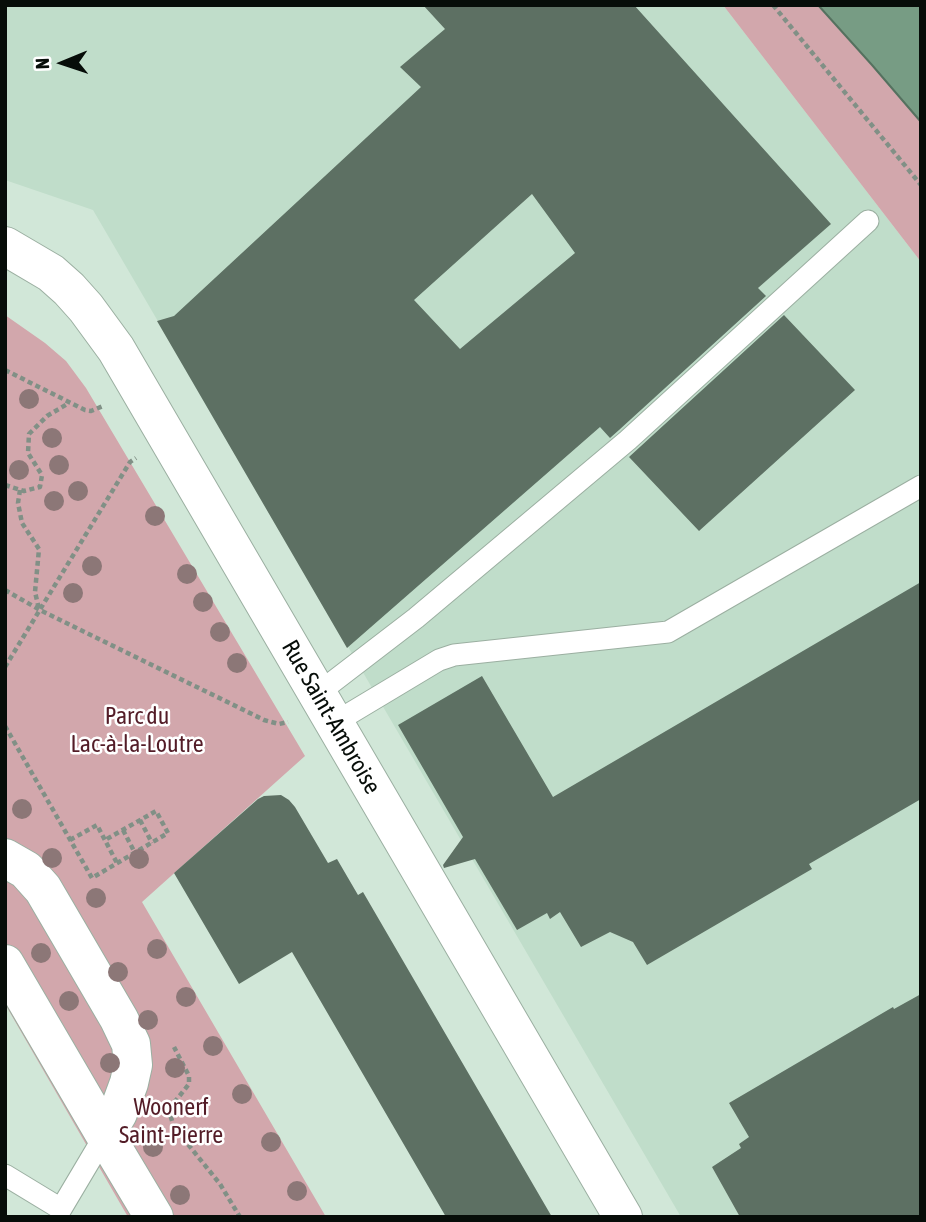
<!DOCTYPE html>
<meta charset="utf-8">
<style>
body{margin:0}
#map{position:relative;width:926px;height:1222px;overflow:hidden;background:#d1e7d8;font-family:"Asap Condensed",sans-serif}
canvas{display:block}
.frame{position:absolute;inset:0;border:7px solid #070d09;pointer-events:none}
.north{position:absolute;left:28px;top:28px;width:70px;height:70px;-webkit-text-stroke:5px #fff;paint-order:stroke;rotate:268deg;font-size:19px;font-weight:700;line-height:28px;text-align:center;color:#070d09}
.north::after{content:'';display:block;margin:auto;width:24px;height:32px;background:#070d09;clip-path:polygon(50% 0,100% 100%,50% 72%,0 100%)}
</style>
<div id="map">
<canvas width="926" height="1222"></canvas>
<div class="frame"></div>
<div class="north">N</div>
</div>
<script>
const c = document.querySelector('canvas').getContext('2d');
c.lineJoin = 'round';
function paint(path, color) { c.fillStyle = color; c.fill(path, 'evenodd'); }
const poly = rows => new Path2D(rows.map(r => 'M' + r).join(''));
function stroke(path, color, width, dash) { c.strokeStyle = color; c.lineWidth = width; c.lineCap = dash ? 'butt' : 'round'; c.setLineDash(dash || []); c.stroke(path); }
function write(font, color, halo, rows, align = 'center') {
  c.font = font + ' "Asap Condensed",sans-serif'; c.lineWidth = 5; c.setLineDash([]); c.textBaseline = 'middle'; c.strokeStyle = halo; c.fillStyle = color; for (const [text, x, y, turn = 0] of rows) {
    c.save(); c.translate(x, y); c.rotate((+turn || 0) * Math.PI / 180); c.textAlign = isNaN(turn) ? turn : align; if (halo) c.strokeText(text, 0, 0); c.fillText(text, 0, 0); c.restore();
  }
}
paint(poly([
 [5,5,723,5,921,262,921,1217,681,1217,93,210,5,180]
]), '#c0ddca');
paint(poly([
 [723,5,921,5,921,262],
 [5,315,45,343,66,361,86,388,305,756,142,902,326,1217,128,1217,5,1004]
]), '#d2a7ac');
const water = poly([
 [818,5,921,5,921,122,872,65,818,5]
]);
paint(water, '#779c84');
stroke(water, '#55715f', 2);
paint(poly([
 [423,5,634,5,831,224,758,288,766,296,619,430,610,438,600,427,347,648,157,321,174,316,421,87,400,67,445,29],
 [532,194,575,253,460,349,414,300],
 [784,315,855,390,699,531,629,457],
 [921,582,921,799,809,864,812,869,647,965,633,942,610,932,581,947,560,912,550,919,547,913,517,930,475,859,444,868,443,865,463,837,398,725,482,676,553,797],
 [281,795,289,800,295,807,328,863,337,859,358,895,363,892,552,1217,446,1217,292,952,239,984,174,873,258,799,264,796],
 [921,994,921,1217,740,1217,712,1167,741,1148,739,1144,749,1137,729,1103,893,1007,894,1009]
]), '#5d7063');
const service = poly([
 [317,694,416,618,628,440,868,221],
 [334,723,439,660,454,655,668,632,921,486],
 [5,1175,61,1209,105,1135]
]);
const minor = poly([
 [5,246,51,273,69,289,86,308,116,349,623,1217],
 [5,858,26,870,43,889,119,1019,131,1044,133,1065,129,1083,118,1113,105,1135,154,1217],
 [5,964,105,1135]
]);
stroke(service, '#9bafa1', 23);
stroke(minor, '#9bafa1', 40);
stroke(poly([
 [773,5,921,185],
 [5,370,85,410,91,411,103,406],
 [5,485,24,491,40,487,42,475,28,453,29,434,47,416,69,403],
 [20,490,18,503,22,523,39,549,35,592,39,609],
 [5,590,40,610,264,720,279,724,288,722],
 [5,667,130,462,136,458],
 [5,726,92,878,168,833,156,811,105,840],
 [140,820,152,843],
 [123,830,135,853],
 [70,840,97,825,117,863],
 [168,1108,174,1127,220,1184,240,1217],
 [169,1109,189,1084,189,1076,174,1047]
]), '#819086', 4.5, [5, 3.5]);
stroke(service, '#fff', 21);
stroke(minor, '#fff', 38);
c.fillStyle = '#8c7777';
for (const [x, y] of [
 [29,399],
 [52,438],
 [59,465],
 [19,470],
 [78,491],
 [54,501],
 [155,516],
 [92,566],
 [187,574],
 [73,593],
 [203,602],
 [220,632],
 [237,663],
 [22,809],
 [52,858],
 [139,859],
 [96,898],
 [157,949],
 [41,953],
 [118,972],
 [186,997],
 [69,1001],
 [148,1020],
 [213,1046],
 [110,1063],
 [175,1068],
 [242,1094],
 [271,1142],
 [153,1147],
 [297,1191],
 [180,1195]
]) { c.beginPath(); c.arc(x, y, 10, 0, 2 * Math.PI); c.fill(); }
write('24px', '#531c27', '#fff', [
 ["Parc du",137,716],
 ["Lac-à-la-Loutre",137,744],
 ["Woonerf",171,1107],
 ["Saint-Pierre",171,1135]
]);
write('24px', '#070d09', '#fff', [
 ["Rue Saint-Ambroise",331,717,60]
]);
</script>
